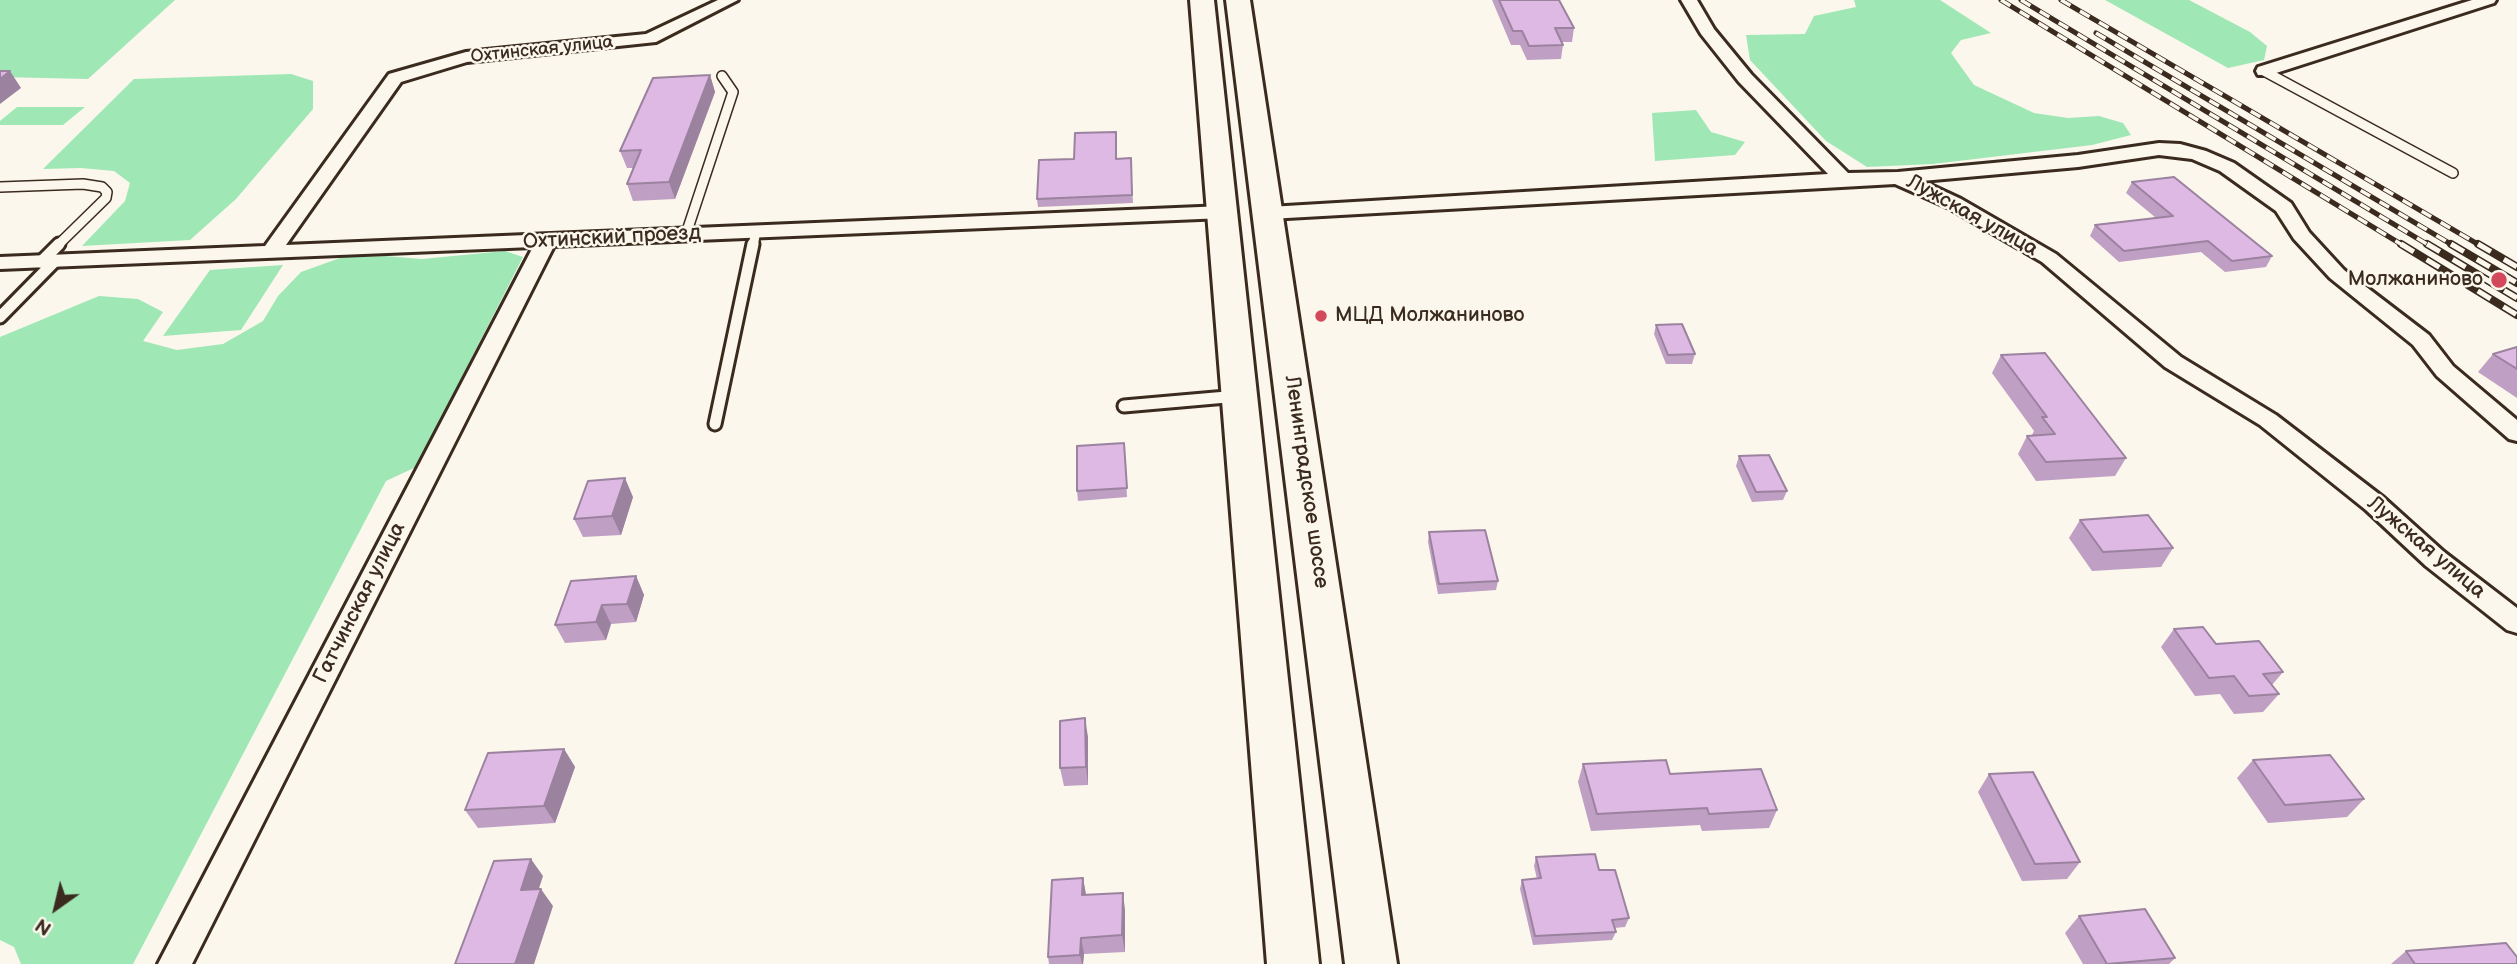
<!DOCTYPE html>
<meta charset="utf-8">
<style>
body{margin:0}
#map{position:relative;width:2517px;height:964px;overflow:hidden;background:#fbf7ec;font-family:"Balsamiq Sans",sans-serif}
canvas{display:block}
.north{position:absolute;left:21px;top:873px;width:70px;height:70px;-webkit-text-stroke:5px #fbf7ec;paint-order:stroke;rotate:214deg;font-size:19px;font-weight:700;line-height:28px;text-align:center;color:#3b2a1e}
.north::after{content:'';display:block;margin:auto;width:24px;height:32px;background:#3b2a1e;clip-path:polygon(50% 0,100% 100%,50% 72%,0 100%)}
</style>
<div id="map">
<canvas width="2517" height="964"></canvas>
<div class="north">N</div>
</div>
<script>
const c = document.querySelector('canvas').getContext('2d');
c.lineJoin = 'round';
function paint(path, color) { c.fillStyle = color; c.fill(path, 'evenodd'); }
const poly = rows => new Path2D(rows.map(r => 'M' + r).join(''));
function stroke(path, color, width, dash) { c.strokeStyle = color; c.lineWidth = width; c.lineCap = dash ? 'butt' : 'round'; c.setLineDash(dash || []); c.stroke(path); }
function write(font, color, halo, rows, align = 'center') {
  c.font = font + ' "Balsamiq Sans",sans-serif'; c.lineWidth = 5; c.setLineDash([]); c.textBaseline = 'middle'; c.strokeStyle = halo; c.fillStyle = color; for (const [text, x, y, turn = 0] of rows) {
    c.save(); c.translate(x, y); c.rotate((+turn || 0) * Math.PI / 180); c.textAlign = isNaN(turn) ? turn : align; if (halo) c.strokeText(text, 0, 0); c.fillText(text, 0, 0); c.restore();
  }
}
paint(poly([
 [0,0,175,0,88,79,0,77],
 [1854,0,1940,0,1991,33,1961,40,1951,53,1974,85,2034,113,2068,118,2099,116,2123,123,2131,135,2092,145,1933,164,1867,167,1826,141,1750,60,1746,35,1805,34,1814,16,1856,7],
 [2105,0,2189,0,2250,32,2267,46,2264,60,2228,68],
 [291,74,313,81,313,109,236,199,190,240,82,246,125,201,130,183,114,171,81,168,43,169,134,79],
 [17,107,85,107,63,125,0,125,0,121],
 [1696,110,1711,132,1745,142,1735,155,1655,161,1652,113],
 [505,251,523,257,416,467,386,481,133,964,21,964,14,947,0,940,0,337,99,296,138,299,163,312,143,341,177,350,223,344,263,321,278,296,301,272,343,257,385,256,422,259],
 [283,265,241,330,163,336,210,270]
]), '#9fe7b5');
const serviceFar1 = poly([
 [2264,71,2453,173],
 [0,187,83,184,102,187,107,192,106,198,57,246],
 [686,234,733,92,722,76],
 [753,246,756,231]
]);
const service = poly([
 [41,262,59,244],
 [0,317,55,261],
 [1124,406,1238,396],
 [715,424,753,244]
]);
const minor = poly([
 [718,0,738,0,656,42,467,62,401,82,286,245,1224,206,1234,212,1224,218,554,246,192,964,158,964,533,247,0,269,0,257,265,246,389,74,466,52,646,34,718,0],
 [1681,0,1697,0,1714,29,1751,74,1848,173,1898,172,2078,155,2159,143,2180,144,2206,151,2234,163,2291,203,2309,232,2344,270,2429,335,2453,366,2517,420,2517,441,2509,439,2437,376,2413,345,2330,278,2294,239,2276,211,2220,171,2192,159,2159,155,2078,167,1922,181,1961,199,2056,254,2181,357,2276,415,2384,498,2444,552,2517,608,2517,633,2507,630,2426,566,2366,510,2260,425,2165,367,2042,262,1947,207,1895,184,1269,219,1259,213,1269,207,1828,174,1739,82,1701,34,1681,0],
 [2472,0,2496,0,2494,3,2270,75,2258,75,2256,71,2258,67,2472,0]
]);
const trunk = poly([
 [1190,0,1214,0,1319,964,1267,964,1190,0],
 [1226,0,1250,0,1397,964,1345,964,1226,0]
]);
stroke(serviceFar1, '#3b2a1e', 12);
stroke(service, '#3b2a1e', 17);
stroke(minor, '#3b2a1e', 6);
stroke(trunk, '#3b2a1e', 6);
stroke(serviceFar1, '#fbf7ec', 9);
stroke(service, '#fbf7ec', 11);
paint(minor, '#fbf7ec');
paint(trunk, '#fbf7ec');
const railFar1 = poly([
 [2001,0,2404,246],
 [2021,0,2430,246],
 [2061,0,2481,246],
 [2096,33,2454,246]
]);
const rail = poly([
 [2401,244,2517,315],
 [2427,244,2517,298],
 [2451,244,2517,283],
 [2478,244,2517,267]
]);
stroke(railFar1, '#3b2a1e', 5);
stroke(rail, '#3b2a1e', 8);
stroke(railFar1, '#fbf7ec', 3.5, [11]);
stroke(rail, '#fbf7ec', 5, [15]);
paint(poly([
 [1492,0,1559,0,1574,28,1572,42,1562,42,1563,45,1561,59,1527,60,1520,45,1511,45],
 [710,75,715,92,675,199,633,201,627,184,633,168,627,168,620,151],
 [1116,132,1117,159,1131,158,1133,203,1038,207,1037,199,1074,159],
 [2132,182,2272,256,2266,267,2225,272,2201,252,2119,262,2090,236,2095,225,2156,218,2126,193],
 [1656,325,1695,354,1692,364,1666,364,1654,334],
 [2517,347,2517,398,2478,372,2493,354],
 [2001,355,2126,458,2115,476,2036,481,2018,454,2027,436,2032,435,2034,431,1992,373],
 [1124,443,1127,497,1078,501,1077,491],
 [1739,456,1787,491,1783,500,1752,502,1736,466],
 [633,497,621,535,583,537,574,519],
 [2080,520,2173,548,2161,567,2092,571,2069,538],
 [1429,532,1498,581,1496,590,1438,594,1428,542],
 [636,576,644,595,636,622,611,624,606,640,565,643,555,625],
 [2174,629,2216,644,2283,672,2272,685,2279,694,2263,712,2234,714,2220,694,2195,696,2161,647],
 [1088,737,1088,785,1064,786,1060,768],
 [564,749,575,767,555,823,478,828,465,810],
 [2253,760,2364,799,2347,817,2268,823,2237,778],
 [1583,764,1670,774,1777,810,1769,828,1702,831,1700,825,1591,831,1578,782],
 [1989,774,2080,862,2067,879,2022,881,1978,792],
 [1536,857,1599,870,1629,918,1625,927,1614,928,1616,932,1612,940,1533,945,1520,889,1522,880,1537,879,1534,866],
 [1083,878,1086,895,1125,910,1125,952,1084,954,1083,964,1049,964,1048,957],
 [2079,916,2175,958,2169,964,2083,964,2065,933],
 [2406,951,2517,964,2391,964]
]), '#bf9fc3');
paint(poly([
 [10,71,21,88,0,104,0,79],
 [710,75,715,92,675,199,669,182],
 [625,478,633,497,621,535,612,516],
 [636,576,644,595,636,622,627,604],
 [602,605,611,624,606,640,596,622],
 [1085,718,1088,737,1088,785,1086,767],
 [564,749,575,767,555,823,544,806],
 [531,859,543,876,533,907,521,890],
 [1083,878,1086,895,1082,895],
 [541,889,553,906,534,964,515,964],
 [1123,893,1125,910,1125,952,1122,935],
 [1081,938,1084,954,1083,964,1082,964,1080,955]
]), '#9b829f');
const building = poly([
 [1499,0,1559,0,1574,28,1555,28,1563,45,1529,46,1522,31,1513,31,1499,0],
 [0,71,10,71,0,79,0,71],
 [710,75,669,182,627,184,641,150,620,151,653,78,710,75],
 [1116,132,1116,159,1131,158,1132,195,1037,199,1039,160,1074,159,1075,133,1116,132],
 [2174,177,2272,256,2232,261,2208,241,2124,251,2095,225,2173,216,2132,182,2174,177],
 [1682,324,1695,354,1668,355,1656,325,1682,324],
 [2517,347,2517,369,2493,354,2517,347],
 [2045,353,2126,458,2046,462,2027,436,2055,434,2042,417,2047,417,2001,355,2045,353],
 [1124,443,1127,488,1077,491,1077,446,1124,443],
 [1769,455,1787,491,1756,492,1739,456,1769,455],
 [625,478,612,516,574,519,588,481,625,478],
 [2148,515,2173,548,2103,552,2080,520,2148,515],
 [1485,530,1498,581,1439,584,1429,532,1485,530],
 [636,576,627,604,602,605,596,622,555,625,571,581,636,576],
 [2203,627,2216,644,2259,641,2283,672,2263,674,2279,694,2249,696,2234,676,2209,678,2174,629,2203,627],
 [1085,718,1086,767,1060,768,1060,721,1085,718],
 [564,749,544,806,465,810,488,753,564,749],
 [2330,755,2364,799,2285,805,2253,760,2330,755],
 [1666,760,1670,774,1761,769,1777,810,1709,814,1707,808,1597,814,1583,764,1666,760],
 [2033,772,2080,862,2035,864,1989,774,2033,772],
 [1595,854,1599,870,1615,870,1629,918,1612,920,1616,932,1535,936,1522,880,1541,878,1536,857,1595,854],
 [531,859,521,890,541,889,515,964,455,964,494,861,531,859],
 [1083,878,1082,895,1123,893,1122,935,1081,938,1080,955,1048,957,1052,880,1083,878],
 [2145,909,2175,958,2107,964,2079,916,2145,909],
 [2506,943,2517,957,2517,964,2415,964,2406,951,2506,943]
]);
paint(building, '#deb9e3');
stroke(building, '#9b829f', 2);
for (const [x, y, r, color] of [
 [2499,280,9,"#d1495b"],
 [1321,316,7,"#d1495b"]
]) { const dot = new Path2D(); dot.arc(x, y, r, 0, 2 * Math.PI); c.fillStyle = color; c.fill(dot); stroke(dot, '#fbf7ec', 2.5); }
write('18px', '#3b2a1e', '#fbf7ec', [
 ["Охтинская улица",542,50,-6]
]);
write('21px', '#3b2a1e', '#fbf7ec', [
 ["Лужская улица",1972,216,29],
 ["Охтинский проезд",612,238,-3],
 ["Ленинградское шоссе",1306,482,82],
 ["Лужская улица",2426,548,40],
 ["Гатчинская улица",360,603,-63]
]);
write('21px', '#3b2a1e', '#fbf7ec', [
 ["Молжаниново",2483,280],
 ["МЦД Молжаниново",1335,316,"left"]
], 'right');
</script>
